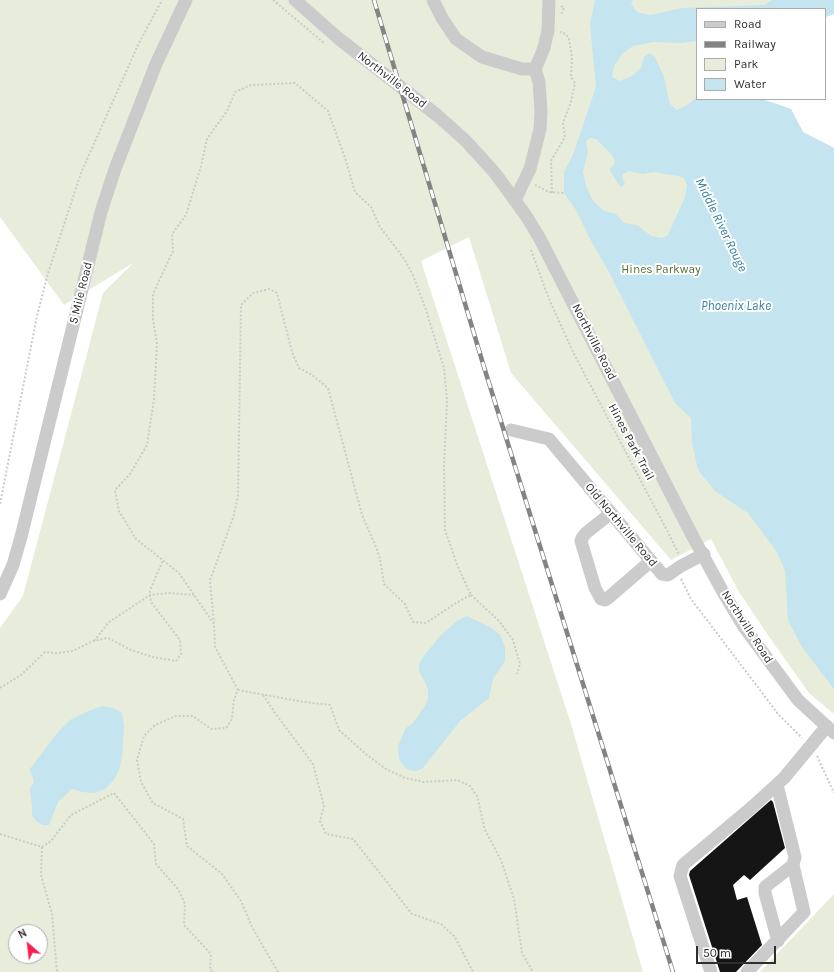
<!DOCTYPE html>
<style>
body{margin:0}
#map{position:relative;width:834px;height:972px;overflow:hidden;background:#fff;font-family:Karla,sans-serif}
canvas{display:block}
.legend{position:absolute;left:696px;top:8px;width:130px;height:92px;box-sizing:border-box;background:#fff;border:1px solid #ababab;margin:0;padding:5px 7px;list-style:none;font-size:12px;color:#2e2e2e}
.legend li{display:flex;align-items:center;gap:8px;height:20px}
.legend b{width:20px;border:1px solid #ababab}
.north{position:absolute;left:8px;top:924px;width:40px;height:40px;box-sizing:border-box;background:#fff;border:1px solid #ababab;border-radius:50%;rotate:332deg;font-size:11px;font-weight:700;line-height:16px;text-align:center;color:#2e2e2e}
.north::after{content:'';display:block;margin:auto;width:14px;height:18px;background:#f71f4c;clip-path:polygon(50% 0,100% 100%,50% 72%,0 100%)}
.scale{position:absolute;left:696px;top:946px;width:80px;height:18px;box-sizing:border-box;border:2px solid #2e2e2e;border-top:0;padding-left:5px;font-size:12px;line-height:14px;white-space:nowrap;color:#2e2e2e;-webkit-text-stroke:3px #fff;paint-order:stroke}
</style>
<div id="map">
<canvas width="834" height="972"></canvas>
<ul class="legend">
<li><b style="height:5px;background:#cbcbcb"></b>Road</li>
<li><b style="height:5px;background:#838383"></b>Railway</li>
<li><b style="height:11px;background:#e7edda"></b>Park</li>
<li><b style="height:11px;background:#c4e4ef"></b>Water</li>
</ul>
<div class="north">N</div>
<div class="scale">50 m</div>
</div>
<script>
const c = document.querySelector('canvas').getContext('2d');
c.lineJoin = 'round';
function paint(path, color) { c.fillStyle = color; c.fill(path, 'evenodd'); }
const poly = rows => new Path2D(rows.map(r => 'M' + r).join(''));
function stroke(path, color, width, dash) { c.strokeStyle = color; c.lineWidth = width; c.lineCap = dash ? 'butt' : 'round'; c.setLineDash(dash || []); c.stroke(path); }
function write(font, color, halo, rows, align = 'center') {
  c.font = font + ' Karla,sans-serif'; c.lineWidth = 4; c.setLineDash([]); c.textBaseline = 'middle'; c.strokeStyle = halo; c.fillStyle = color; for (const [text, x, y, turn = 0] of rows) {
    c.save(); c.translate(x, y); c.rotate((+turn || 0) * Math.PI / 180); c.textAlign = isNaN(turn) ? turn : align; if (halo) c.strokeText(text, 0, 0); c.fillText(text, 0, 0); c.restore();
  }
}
paint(poly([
 [0,0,834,0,834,14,825,17,825,9,697,9,697,99,762,99,791,109,803,132,834,148,834,714,809,693,770,638,739,592,711,539,671,560,511,373,469,237,421,261,571,724,643,972,0,972,0,628,23,596,103,293,133,263,64,305,0,217],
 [16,932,40,932,40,956,16,956],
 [834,894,834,972,760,972]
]), '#e7edda');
paint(poly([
 [595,0,633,0,631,4,637,12,650,15,683,8,764,5,773,0,834,0,834,14,825,17,825,9,697,9,697,41,681,43,654,42,633,46,623,53,614,66,612,77,620,81,632,76,641,68,644,57,650,53,655,57,664,77,670,104,677,110,686,106,697,97,697,99,762,99,791,109,803,132,834,148,834,689,802,647,788,620,785,571,777,552,748,513,715,491,698,470,692,442,691,418,675,403,608,270,591,241,576,210,564,193,564,172,573,155,596,87,590,25],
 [590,138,596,139,612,155,615,161,613,167,610,168,610,170,619,185,622,187,625,184,622,177,623,174,629,171,643,174,653,172,678,176,684,178,687,185,685,197,668,235,662,238,651,236,637,225,624,223,616,214,604,211,593,201,586,186,583,172,588,151,586,141],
 [467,616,490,627,500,635,505,647,505,661,493,679,489,698,460,721,422,769,416,771,408,770,402,764,399,758,398,746,406,728,413,723,425,706,428,698,428,690,425,682,419,671,419,664,423,657,442,634,457,621],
 [102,706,114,708,122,713,124,727,123,744,122,757,119,770,113,781,105,789,94,793,82,792,72,789,58,802,49,825,43,825,36,821,32,815,32,806,30,789,34,782,30,769,58,732,70,720,86,712]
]), '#c4e4ef');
paint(poly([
 [771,800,773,802,785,848,750,880,744,875,733,885,737,900,747,897,762,945,736,972,720,972,689,875,690,871]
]), '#151515');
stroke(poly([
 [273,0,324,43],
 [561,6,564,8,561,15],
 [535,185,549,192,564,193],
 [552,193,551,161,565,137,563,123,571,102,575,83,571,77,572,58,569,39,566,34,560,32],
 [531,250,549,299,574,354,671,538,679,555],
 [0,504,37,316,48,273,81,173,138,45,162,0],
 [681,579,691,599,760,690,778,714,802,738],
 [471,595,499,621,513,640,520,664,517,674],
 [214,624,179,573,136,539,119,511,115,490,130,474,147,445,154,399,157,344,153,320,153,294,173,251,172,234,186,215,201,166,207,139,227,111,235,92,251,85,295,83,328,111,346,161,355,192,371,207,380,227,403,257,413,275,426,310,444,368,447,401,444,465,445,530,458,567,471,595,456,603,426,623,413,622,405,604,384,584,380,559,376,547,362,515,328,388,312,375,299,368,292,352,277,293,269,289,253,293,241,305,238,496,233,518,210,580,214,624,215,647,238,690],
 [94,641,109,622,150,595,169,593,194,595],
 [0,688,21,675,45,652,56,653,73,651,93,641,108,638,131,650,153,657,176,661,181,654,180,640,151,602,150,595,150,590,163,560],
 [263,695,275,713,313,764,324,806,320,821,326,834,353,839,412,914,441,924,455,937,473,972],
 [817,756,834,793],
 [0,834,42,847,51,841,71,815,114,793,154,844,156,864,178,889,185,904,184,925,211,954,210,970,215,972],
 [42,847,41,875,52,914,57,972],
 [278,972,252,927,241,901,222,874,187,846,183,819,153,803,141,782,137,760,144,736,155,725,176,716,193,716,211,729,226,728,232,719,234,699,238,690,304,702,330,705,339,730,367,755,386,769,405,778,424,782,457,780,470,786,477,796,485,830,501,860,514,899,522,953,533,972]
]), '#cbcbcb', 2, [2, 2]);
stroke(poly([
 [295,0,338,38,438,116,466,141,495,173,527,217,540,239,693,537,723,592,744,627,798,700,834,733],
 [433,0,442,18,456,39,482,57,522,69,535,69,544,48,548,30,549,0],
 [515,200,530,169,540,129,541,112,540,96,539,82,535,69],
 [511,430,549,439,662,574,668,575,681,566,704,554],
 [611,513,586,533,582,538,581,541,595,588,601,599,605,600,608,598,651,561],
 [0,594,13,565,21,537,101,212,115,169,156,64,186,0],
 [778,941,765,893,765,887,793,865],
 [711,972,680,876,683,865,751,808,784,778,827,726],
 [747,972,804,912,793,865,795,857,777,785]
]), '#cbcbcb', 13);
const rail = poly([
 [374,0,484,367,673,972]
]);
stroke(rail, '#838383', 4.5);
stroke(rail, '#fff', 3, [9]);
write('12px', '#2e2e2e', '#fff', [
 ["Northville Road",392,80,38],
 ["5 Mile Road",81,293,-76],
 ["Northville Road",594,342,63],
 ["Hines Park Trail",631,442,62],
 ["Old Northville Road",621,525,50],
 ["Northville Road",747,627,57]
]);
write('12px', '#596e37', '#fff', [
 ["Hines Parkway",661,270]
]);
write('italic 13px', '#347f99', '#fff', [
 ["Middle River Rouge",721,225,64],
 ["Phoenix Lake",736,306]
]);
</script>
